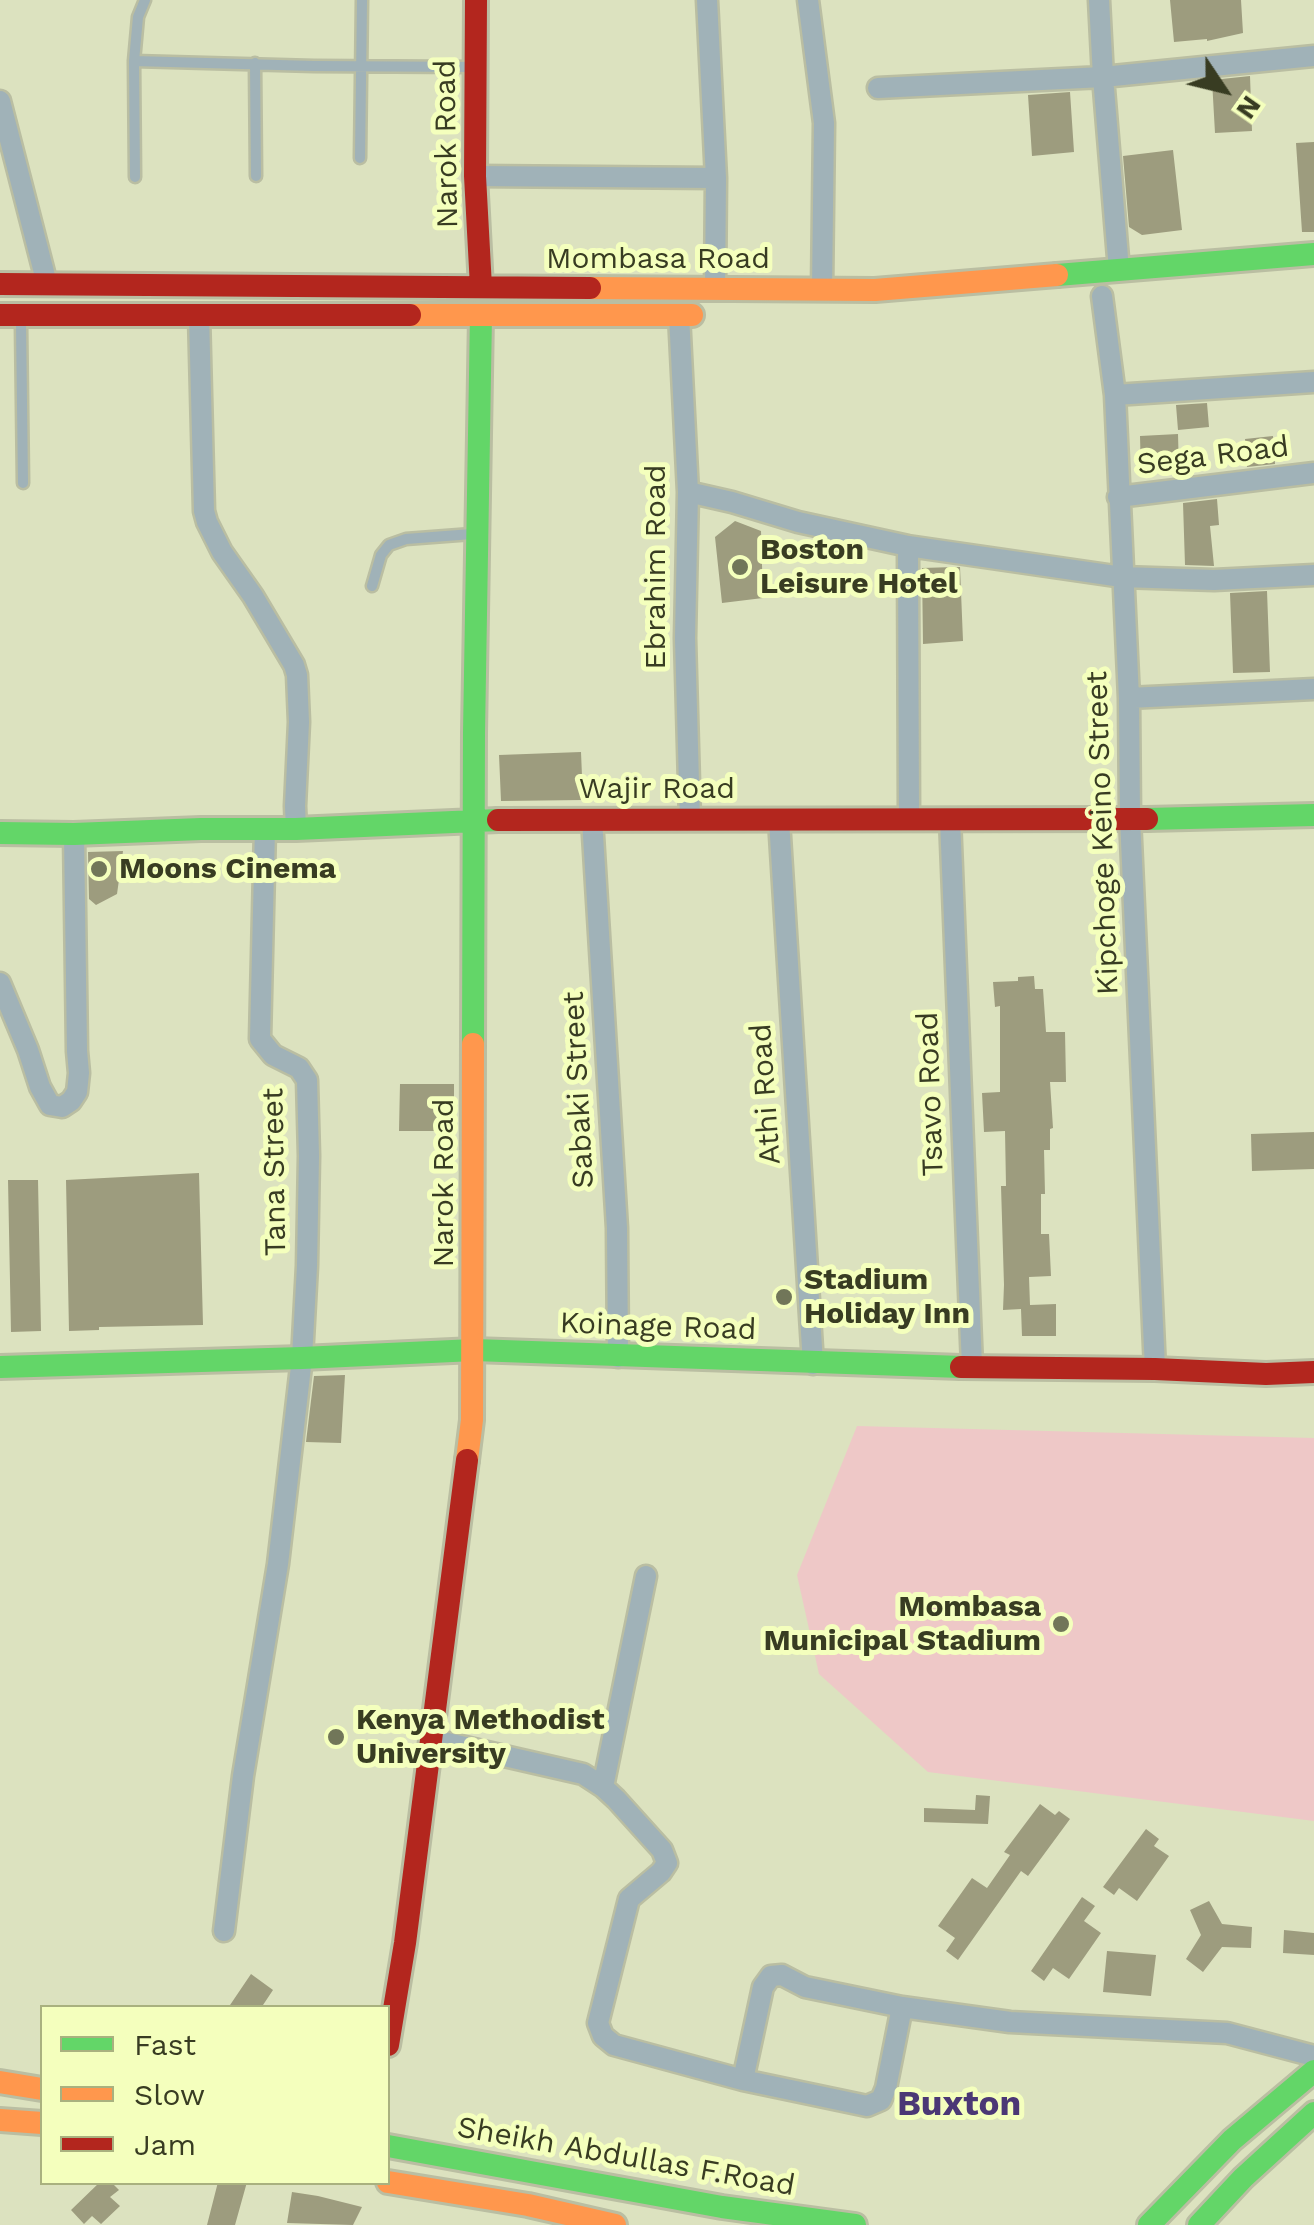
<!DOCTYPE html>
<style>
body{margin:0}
#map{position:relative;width:1314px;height:2225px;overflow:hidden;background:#dce2bf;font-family:"Work Sans",sans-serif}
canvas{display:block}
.legend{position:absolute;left:40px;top:2005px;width:350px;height:180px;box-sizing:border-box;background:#f4ffbd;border:2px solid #a9b17f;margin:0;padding:12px 18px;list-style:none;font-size:30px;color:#383c22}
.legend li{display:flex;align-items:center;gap:20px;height:50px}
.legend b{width:50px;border:2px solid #a9b17f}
.north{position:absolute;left:1174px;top:40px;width:100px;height:100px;-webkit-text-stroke:8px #f4ffbd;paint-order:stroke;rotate:125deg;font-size:28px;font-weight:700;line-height:40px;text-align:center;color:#383c22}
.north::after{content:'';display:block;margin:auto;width:35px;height:45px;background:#383c22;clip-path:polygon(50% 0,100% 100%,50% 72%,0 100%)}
</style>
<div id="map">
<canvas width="1314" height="2225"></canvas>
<ul class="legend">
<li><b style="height:12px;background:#63d668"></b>Fast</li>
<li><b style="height:12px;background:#ff974d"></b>Slow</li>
<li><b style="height:12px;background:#b3261e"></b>Jam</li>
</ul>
<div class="north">N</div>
</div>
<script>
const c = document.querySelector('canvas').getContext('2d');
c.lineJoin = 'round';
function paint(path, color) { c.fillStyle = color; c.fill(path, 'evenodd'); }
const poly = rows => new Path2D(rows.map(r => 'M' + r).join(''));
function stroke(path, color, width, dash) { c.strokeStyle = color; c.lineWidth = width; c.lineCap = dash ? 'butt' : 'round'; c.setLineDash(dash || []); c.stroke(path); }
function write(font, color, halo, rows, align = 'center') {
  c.font = font + ' "Work Sans",sans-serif'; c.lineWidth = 10; c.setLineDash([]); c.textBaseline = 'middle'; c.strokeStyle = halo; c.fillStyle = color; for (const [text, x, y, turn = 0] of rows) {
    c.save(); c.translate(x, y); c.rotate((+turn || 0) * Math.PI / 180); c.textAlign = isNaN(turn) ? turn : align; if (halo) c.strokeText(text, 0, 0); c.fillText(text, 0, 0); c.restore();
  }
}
paint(poly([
 [857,1426,1314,1438,1314,1821,928,1772,819,1674,797,1575]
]), '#eec8c7');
paint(poly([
 [1170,0,1241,0,1243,33,1207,41,1207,39,1174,42],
 [1250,76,1252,131,1215,133,1212,80],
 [1070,92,1074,152,1032,156,1028,95],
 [1314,142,1314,232,1302,232,1296,143],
 [1173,150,1182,230,1142,235,1129,227,1123,156],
 [1207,403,1209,427,1178,430,1176,405],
 [1178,434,1179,472,1141,474,1140,436],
 [1273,436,1275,464,1247,467,1245,439],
 [1217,499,1219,525,1210,526,1214,566,1185,565,1183,503],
 [735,521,761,531,763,598,722,603,715,537],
 [955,567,960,567,963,641,923,644,922,568],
 [1267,591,1270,672,1233,673,1230,593],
 [581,752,583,800,501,801,499,755],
 [123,851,117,894,96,905,89,899,88,852],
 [1034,976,1035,989,1043,989,1046,1032,1065,1032,1066,1082,1050,1082,1053,1128,1050,1129,1050,1150,1044,1150,1045,1194,1041,1194,1041,1234,1049,1234,1051,1276,1029,1277,1030,1305,1056,1304,1056,1336,1022,1336,1021,1309,1003,1310,1004,1285,1001,1186,1006,1186,1005,1131,984,1132,982,1093,1000,1092,1000,1006,995,1007,993,982,1018,981,1018,977],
 [400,1084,454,1084,454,1131,399,1131],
 [1314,1132,1314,1169,1252,1171,1251,1134],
 [199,1173,203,1325,99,1327,99,1330,69,1331,66,1180],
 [8,1180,38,1180,41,1331,11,1332],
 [345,1375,341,1443,306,1442,314,1376],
 [976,1795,990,1796,988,1824,924,1822,924,1808,975,1810],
 [1040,1804,1055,1815,1059,1811,1070,1819,1028,1876,1021,1871,958,1960,946,1951,955,1938,938,1926,972,1878,987,1888,1010,1855,1004,1852],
 [1146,1829,1159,1839,1154,1846,1169,1856,1137,1901,1119,1888,1114,1895,1103,1887],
 [1082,1897,1095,1906,1084,1921,1101,1933,1069,1979,1053,1968,1044,1981,1031,1971],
 [1209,1901,1222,1924,1252,1927,1251,1948,1222,1947,1203,1972,1186,1959,1201,1935,1190,1910],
 [1284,1930,1314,1933,1314,1955,1283,1953],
 [1107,1951,1156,1955,1151,1996,1103,1992],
 [251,1974,273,1990,261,2008,228,2008],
 [100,2182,111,2182,119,2190,110,2197,120,2206,101,2224,92,2216,84,2224,71,2210],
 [218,2182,247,2182,235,2225,207,2225],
 [292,2192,318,2196,362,2207,353,2225,287,2223]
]), '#9d9c7e');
const lane = poly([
 [134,61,314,66,473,67],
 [255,63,256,176],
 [360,158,362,0],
 [135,177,134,61,138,17,145,0],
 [21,324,23,483],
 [372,586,381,555,389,545,406,539,472,534]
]);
const street = poly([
 [707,0,716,178,715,289],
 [808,0,824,123,822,290],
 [1099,0,1103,77,1119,270],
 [878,88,1103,77,1314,56],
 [0,101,47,284],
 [475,176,716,178],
 [1102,296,1115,395,1129,698,1130,818,1155,1369],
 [199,315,204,511,207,522,222,552,253,596,294,665,297,675,299,722,295,806,296,829],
 [679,315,688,492,685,638,690,820],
 [1115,395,1314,382],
 [688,492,732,502,798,522,908,546,1122,577,1214,580,1314,575],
 [1118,497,1314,473],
 [908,546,909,820],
 [1129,698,1314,689],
 [592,819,617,1228,618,1357],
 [950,819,972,1366],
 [779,820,813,1364],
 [0,983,28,1050,40,1087,50,1105,62,1107,71,1101,77,1092,79,1073,77,1051,74,834],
 [430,1739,583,1774,603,1787,616,1799,662,1850,667,1863,661,1872,629,1899,598,2023,603,2036,614,2045,743,2080,867,2106,881,2100,886,2088,902,2007,1010,2022,1227,2033,1314,2056],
 [603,1787,646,1576],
 [224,1931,243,1776,278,1564,302,1358,307,1266,309,1156,307,1080,299,1068,273,1055,260,1039,265,828],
 [743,2080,763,1987,771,1976,782,1975,805,1987,902,2007]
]);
const fast = poly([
 [1057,275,1314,254],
 [1147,819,1314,815],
 [0,833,74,834,201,829,296,829,498,820],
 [473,1044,474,733,481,315],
 [0,1367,302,1358,474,1350,961,1367],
 [388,2146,722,2207,855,2225],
 [1149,2225,1232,2140,1314,2071],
 [1199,2225,1243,2178,1314,2113]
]);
const slow = poly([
 [590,288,875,290,1057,275],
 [410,315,692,315],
 [467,1460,472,1420,473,1044],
 [0,2082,42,2089],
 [0,2120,42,2123],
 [388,2182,528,2205,615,2225]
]);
const jam = poly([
 [476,0,475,176,481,287],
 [0,284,590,288],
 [0,315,410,315],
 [498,820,1147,819],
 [961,1367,1155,1369,1266,1374,1314,1372],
 [388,2045,405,1943,467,1460]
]);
stroke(lane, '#babea2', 15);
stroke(street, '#babea2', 25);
stroke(fast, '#babea2', 28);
stroke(slow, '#babea2', 28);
stroke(jam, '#babea2', 28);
stroke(lane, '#a0b2b8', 10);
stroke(street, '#a0b2b8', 20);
stroke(fast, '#63d668', 22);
stroke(slow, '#ff974d', 22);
stroke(jam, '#b3261e', 22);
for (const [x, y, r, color] of [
 [740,567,10,"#717659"],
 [99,869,10,"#717659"],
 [784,1297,10,"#717659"],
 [1061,1624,10,"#717659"],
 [336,1737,10,"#717659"]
]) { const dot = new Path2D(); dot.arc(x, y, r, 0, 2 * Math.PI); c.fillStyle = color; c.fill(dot); stroke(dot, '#f4ffbd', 4); }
write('30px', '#383c22', '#f4ffbd', [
 ["Narok Road",447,144,-91],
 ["Mombasa Road",658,259],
 ["Sega Road",1213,456,-7],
 ["Ebrahim Road",656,567,-90],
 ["Wajir Road",657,789],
 ["Kipchoge Keino Street",1103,833,-92],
 ["Sabaki Street",579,1090,-93],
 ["Athi Road",766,1094,-94],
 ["Tsavo Road",931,1094,-92],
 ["Tana Street",275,1172,-91],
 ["Narok Road",444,1183,-90],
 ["Koinage Road",658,1327,2],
 ["Sheikh Abdullas F.Road",626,2157,10]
]);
write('bold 30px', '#383c22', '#f4ffbd', [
 ["Boston",760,550],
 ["Leisure Hotel",760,584],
 ["Moons Cinema",119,869],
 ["Stadium",804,1280],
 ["Holiday Inn",804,1314],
 ["Mombasa",1041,1607,"right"],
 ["Municipal Stadium",1041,1641,"right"],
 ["Kenya Methodist",356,1720],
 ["University",356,1754]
], 'left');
write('bold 35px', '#4b3875', '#f4ffbd', [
 ["Buxton",959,2105]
]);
</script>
